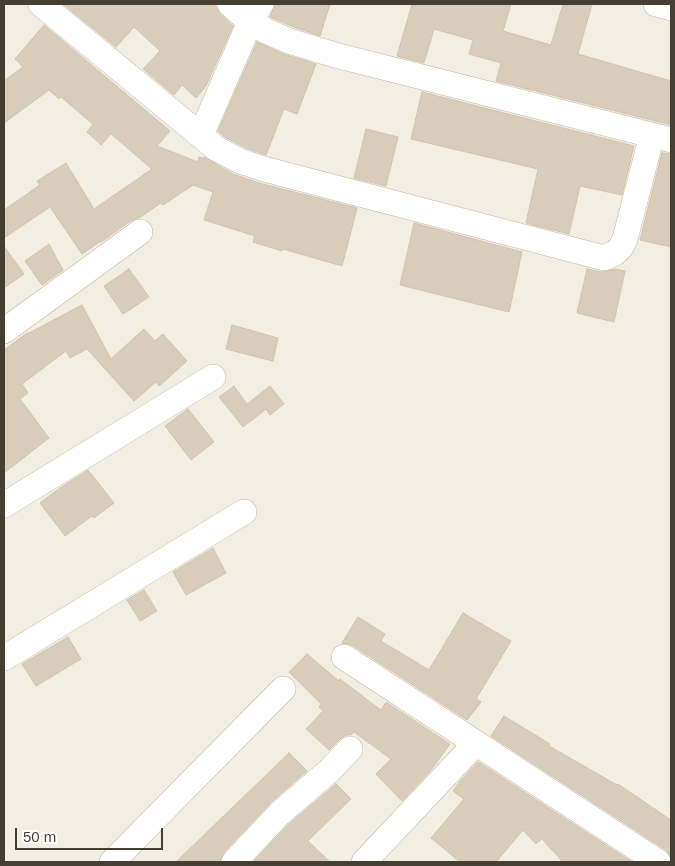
<!DOCTYPE html>
<style>
body{margin:0}
#map{position:relative;width:675px;height:866px;overflow:hidden;background:#f3eee3;font-family:Helvetica,sans-serif}
canvas{display:block}
.frame{position:absolute;inset:0;border:5px solid #453e33;pointer-events:none}
.scale{position:absolute;left:15px;top:828px;width:148px;height:22px;box-sizing:border-box;border:2px solid #453e33;border-top:0;padding-left:6px;font-size:15px;line-height:18px;white-space:nowrap;color:#453e33;-webkit-text-stroke:4px #fff;paint-order:stroke}
</style>
<div id="map">
<canvas width="675" height="866"></canvas>
<div class="frame"></div>
<div class="scale">50 m</div>
</div>
<script>
const c = document.querySelector('canvas').getContext('2d');
c.lineJoin = 'round';
function paint(path, color) { c.fillStyle = color; c.fill(path, 'evenodd'); }
const poly = rows => new Path2D(rows.map(r => 'M' + r).join(''));
function stroke(path, color, width, dash) { c.strokeStyle = color; c.lineWidth = width; c.lineCap = dash ? 'butt' : 'round'; c.setLineDash(dash || []); c.stroke(path); }
const building = poly([
 [63,4,214,4,220,14,233,26,206,86,196,98,182,85,174,95,143,69,160,51,134,27,116,47,63,4],
 [275,4,330,4,320,36,294,27,270,17,275,4],
 [412,4,511,4,503,31,551,45,563,4,592,4,578,54,671,81,671,125,496,81,501,63,469,54,473,40,434,29,424,63,397,56,412,4],
 [44,25,170,131,157,146,198,162,199,157,203,158,204,157,233,174,259,183,357,208,342,266,283,249,282,251,253,242,255,236,204,220,213,192,193,185,163,205,161,203,139,218,132,220,101,242,101,241,82,254,50,207,4,238,4,210,40,185,37,181,66,163,94,209,152,169,111,134,101,145,87,132,93,124,61,97,59,99,49,90,4,123,4,81,23,67,15,59,44,25],
 [257,42,283,54,316,64,297,114,284,109,266,155,246,148,225,137,218,131,257,42],
 [422,92,634,146,622,195,580,186,569,234,526,223,538,169,411,139,422,92],
 [366,129,398,137,386,186,354,178,366,129],
 [662,153,671,154,671,247,640,240,662,153],
 [414,223,522,252,509,312,400,285,414,223],
 [49,244,63,270,42,285,25,261,49,244],
 [4,246,24,274,4,288,4,246],
 [129,269,149,297,123,314,104,286,129,269],
 [587,269,601,272,615,269,625,271,614,322,577,313,587,269],
 [82,305,111,359,144,329,155,341,163,334,187,361,159,386,156,382,134,401,87,349,70,358,66,351,22,384,28,393,20,399,49,438,4,473,4,350,27,333,27,334,82,305],
 [232,325,278,338,273,361,226,349,232,325],
 [234,386,247,404,270,386,284,404,270,415,266,409,243,427,219,397,234,386],
 [188,409,214,442,191,460,165,426,188,409],
 [88,470,114,503,94,518,92,516,65,536,40,503,60,488,88,470],
 [213,548,226,573,186,595,173,572,213,548],
 [144,590,157,611,140,621,127,600,144,590],
 [463,613,511,641,476,699,481,702,467,720,352,645,342,643,358,617,385,634,381,641,429,670,463,613],
 [68,637,81,659,36,686,22,664,68,637],
 [307,654,339,681,340,679,381,710,386,702,450,744,431,770,402,801,376,774,391,759,354,732,351,735,346,735,340,739,329,750,306,729,323,711,319,707,321,704,289,672,307,654],
 [504,716,550,744,549,746,617,785,618,784,671,820,671,857,666,850,491,736,504,716],
 [289,753,307,771,270,803,224,852,220,862,176,862,289,753],
 [478,762,632,862,563,862,542,839,536,844,523,830,496,862,460,862,431,838,464,799,453,791,460,781,478,762],
 [336,784,351,799,308,841,330,862,253,862,290,823,336,784]
]);
paint(building, '#d8ccba');
stroke(building, '#d1c1aa', 1);
const minor = poly([
 [41,4,217,149,240,161,264,169,604,258,615,253,621,247,625,239,652,135],
 [230,4,250,22,266,31,289,41,335,55,671,140],
 [656,4,671,8],
 [201,135,250,22,261,4],
 [4,331,140,232],
 [4,505,213,377],
 [344,657,658,862],
 [4,658,244,512],
 [112,862,283,689],
 [234,862,280,813,329,771,350,749],
 [364,862,476,743]
]);
stroke(minor, '#bfb6a5', 26);
stroke(minor, '#fff', 25);
</script>
